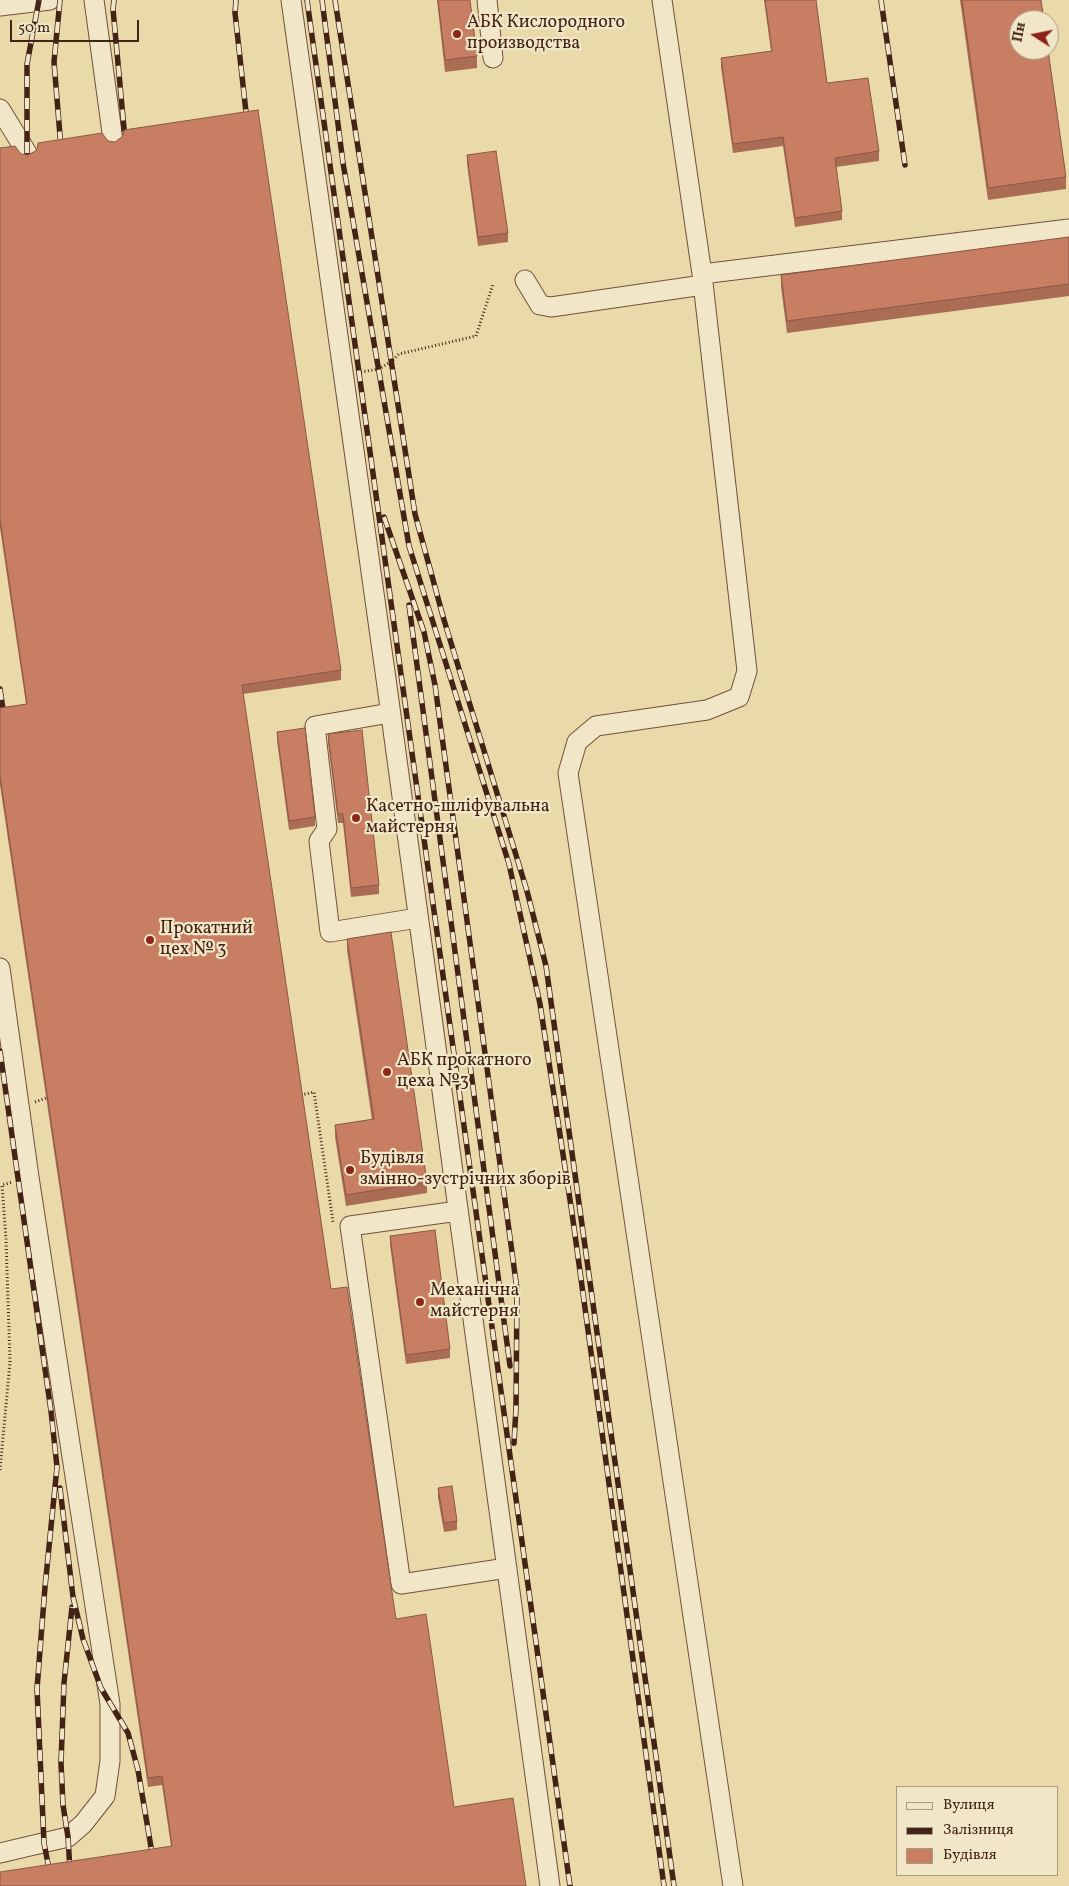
<!DOCTYPE html>
<meta charset="utf-8">
<style>
body{margin:0}
#map{position:relative;width:1069px;height:1886px;overflow:hidden;background:#eadaaa;font-family:Vollkorn,serif}
canvas{display:block}
.legend{position:absolute;left:896px;top:1786px;width:162px;height:90px;box-sizing:border-box;background:#f1e7c8;border:1px solid #ac9981;margin:0;padding:6px 9px;list-style:none;font-size:15px;color:#442317}
.legend li{display:flex;align-items:center;gap:10px;height:25px}
.legend b{width:25px;border:1px solid #ac9981}
.north{position:absolute;left:1009px;top:10px;width:50px;height:50px;box-sizing:border-box;background:#f1e7c8;border:1px solid #ac9981;border-radius:50%;rotate:281deg;font-size:14px;font-weight:700;line-height:20px;text-align:center;color:#442317}
.north::after{content:'';display:block;margin:auto;width:18px;height:22px;background:#8f2418;clip-path:polygon(50% 0,100% 100%,50% 72%,0 100%)}
.scale{position:absolute;left:10px;top:20px;width:129px;height:22px;box-sizing:border-box;border:2px solid #442317;border-top:0;padding-left:6px;font-size:15px;line-height:18px;white-space:nowrap;color:#442317;-webkit-text-stroke:4px #f1e7c8;paint-order:stroke}
</style>
<div id="map">
<canvas width="1069" height="1886"></canvas>
<ul class="legend">
<li><b style="height:6px;background:#f1e7c8"></b>Вулиця</li>
<li><b style="height:6px;background:#442317"></b>Залізниця</li>
<li><b style="height:14px;background:#c77e62"></b>Будівля</li>
</ul>
<div class="north">Пн</div>
<div class="scale">50 m</div>
</div>
<script>
const c = document.querySelector('canvas').getContext('2d');
c.lineJoin = 'round';
const poly = rows => new Path2D(rows.map(r => 'M' + r).join(''));
function stroke(path, color, width, dash) { c.strokeStyle = color; c.lineWidth = width; c.lineCap = dash ? 'butt' : 'round'; c.setLineDash(dash || []); c.stroke(path); }
function paint(path, color) { c.fillStyle = color; c.fill(path, 'evenodd'); }
function write(font, color, halo, rows, align = 'center') {
  c.font = font + ' Vollkorn,serif'; c.lineWidth = 4.5; c.setLineDash([]); c.textBaseline = 'middle'; c.strokeStyle = halo; c.fillStyle = color; for (const [text, x, y, turn = 0] of rows) {
    c.save(); c.translate(x, y); c.rotate((+turn || 0) * Math.PI / 180); c.textAlign = isNaN(turn) ? turn : align; if (halo) c.strokeText(text, 0, 0); c.fillText(text, 0, 0); c.restore();
  }
}
const minor = poly([
 [94,0,113,140],
 [291,0,387,686,550,1886],
 [487,0,493,58],
 [662,0,702,274,747,671,739,697,707,710,596,726,577,742,568,773,733,1886],
 [0,6,50,0],
 [0,109,27,153],
 [702,274,1069,229],
 [525,280,540,305,551,307,703,285],
 [390,713,315,726,327,829,319,841,330,932,418,918],
 [0,968,29,1177,110,1704,110,1761,105,1796,83,1824,68,1837,0,1853],
 [458,1211,350,1226,401,1584,507,1568]
]);
stroke(minor, '#6e513c', 21);
stroke(poly([
 [361,372,379,369,392,361,399,354,476,336,493,284],
 [301,1095,314,1092,333,1222],
 [35,1102,46,1098],
 [0,1470,10,1362,6,1239,2,1185,13,1182]
]), '#442317', 3, [1, 2.5]);
stroke(minor, '#f1e7c8', 19);
const rail = poly([
 [60,0,54,62,61,148],
 [114,0,113,9,125,139],
 [236,0,235,13,247,121],
 [307,0,570,1886],
 [322,0,343,163,409,546,509,864,540,1004,572,1213,664,1886],
 [335,0,415,514,444,620,527,891,546,966,674,1886],
 [881,0,905,165],
 [27,153,27,64,39,0],
 [384,517,424,632,435,685,517,1289,516,1408,514,1443],
 [409,605,510,1366],
 [0,689,4,716],
 [0,1051,51,1411,57,1467,45,1587,37,1689,44,1843,50,1874],
 [60,1488,73,1597,83,1639,101,1688,128,1733,138,1770,152,1853],
 [70,1871,68,1837,63,1805,61,1763,64,1683,72,1607]
]);
stroke(rail, '#442317', 5.5);
stroke(rail, '#f1e7c8', 4, [11]);
paint(poly([
 [437,0,470,0,477,56,477,68,445,72],
 [764,0,816,0,827,83,879,151,879,161,836,167,842,211,842,220,795,227,783,146,733,153,721,67,721,58,771,51],
 [960,0,1041,0,1066,177,1066,189,988,200],
 [0,148,341,670,341,680,243,694,331,1289,396,1619,454,1807,526,1886,171,1846,162,1785,148,1787,0,785,0,708,26,704,0,528],
 [467,155,508,233,508,242,478,246,467,164],
 [1069,237,1069,296,787,333,781,287,781,275],
 [277,732,315,817,315,826,289,830,277,741],
 [328,734,379,885,379,894,351,897,343,823,338,823,328,743],
 [347,939,427,1182,427,1193,346,1206,335,1137,335,1125,372,1120,347,950],
 [390,1236,450,1349,450,1358,406,1364,390,1245],
 [438,1488,457,1521,457,1530,444,1532,438,1498]
]), '#ab6c54');
const building = poly([
 [438,0,470,0,477,56,445,60,438,0],
 [765,0,816,0,827,83,868,78,879,151,835,158,842,211,795,218,783,137,733,144,721,58,772,51,765,0],
 [962,0,1041,0,1044,20,1019,20,1019,50,1048,50,1066,177,988,188,962,0],
 [258,110,341,670,242,685,331,1289,347,1287,396,1619,426,1614,454,1807,513,1798,526,1886,0,1886,0,1872,172,1846,162,1776,148,1778,0,776,0,708,27,704,0,519,0,148,15,146,21,154,28,155,37,150,38,143,102,133,108,141,115,142,123,136,124,130,258,110],
 [496,151,508,233,478,237,467,155,496,151],
 [1069,237,1069,284,787,321,781,275,1069,237],
 [305,728,315,817,289,821,277,732,305,728],
 [362,730,379,885,351,888,343,814,338,814,328,734,362,730],
 [391,932,427,1182,346,1195,335,1125,374,1119,347,939,391,932],
 [435,1230,450,1349,406,1355,390,1236,435,1230],
 [452,1486,457,1521,444,1523,438,1488,452,1486]
]);
paint(building, '#c77e62');
stroke(building, '#8b5845', 1);
for (const [x, y, r, color] of [
 [457,34,5,"#8f2418"],
 [356,818,5,"#8f2418"],
 [150,940,5,"#8f2418"],
 [387,1072,5,"#8f2418"],
 [350,1170,5,"#8f2418"],
 [420,1302,5,"#8f2418"]
]) { const dot = new Path2D(); dot.arc(x, y, r, 0, 2 * Math.PI); c.fillStyle = color; c.fill(dot); stroke(dot, '#f1e7c8', 2); }
write('18px', '#442317', '#f1e7c8', [
 ["АБК Кислородного",467,24],
 ["производства",467,45],
 ["Касетно-шліфувальна",366,808],
 ["майстерня",366,829],
 ["Прокатний",160,930],
 ["цех № 3",160,951],
 ["АБК прокатного",397,1062],
 ["цеха №3",397,1083],
 ["Будівля",360,1160],
 ["змінно-зустрічних зборів",360,1181],
 ["Механічна",430,1292],
 ["майстерня",430,1313]
], 'left');
</script>
